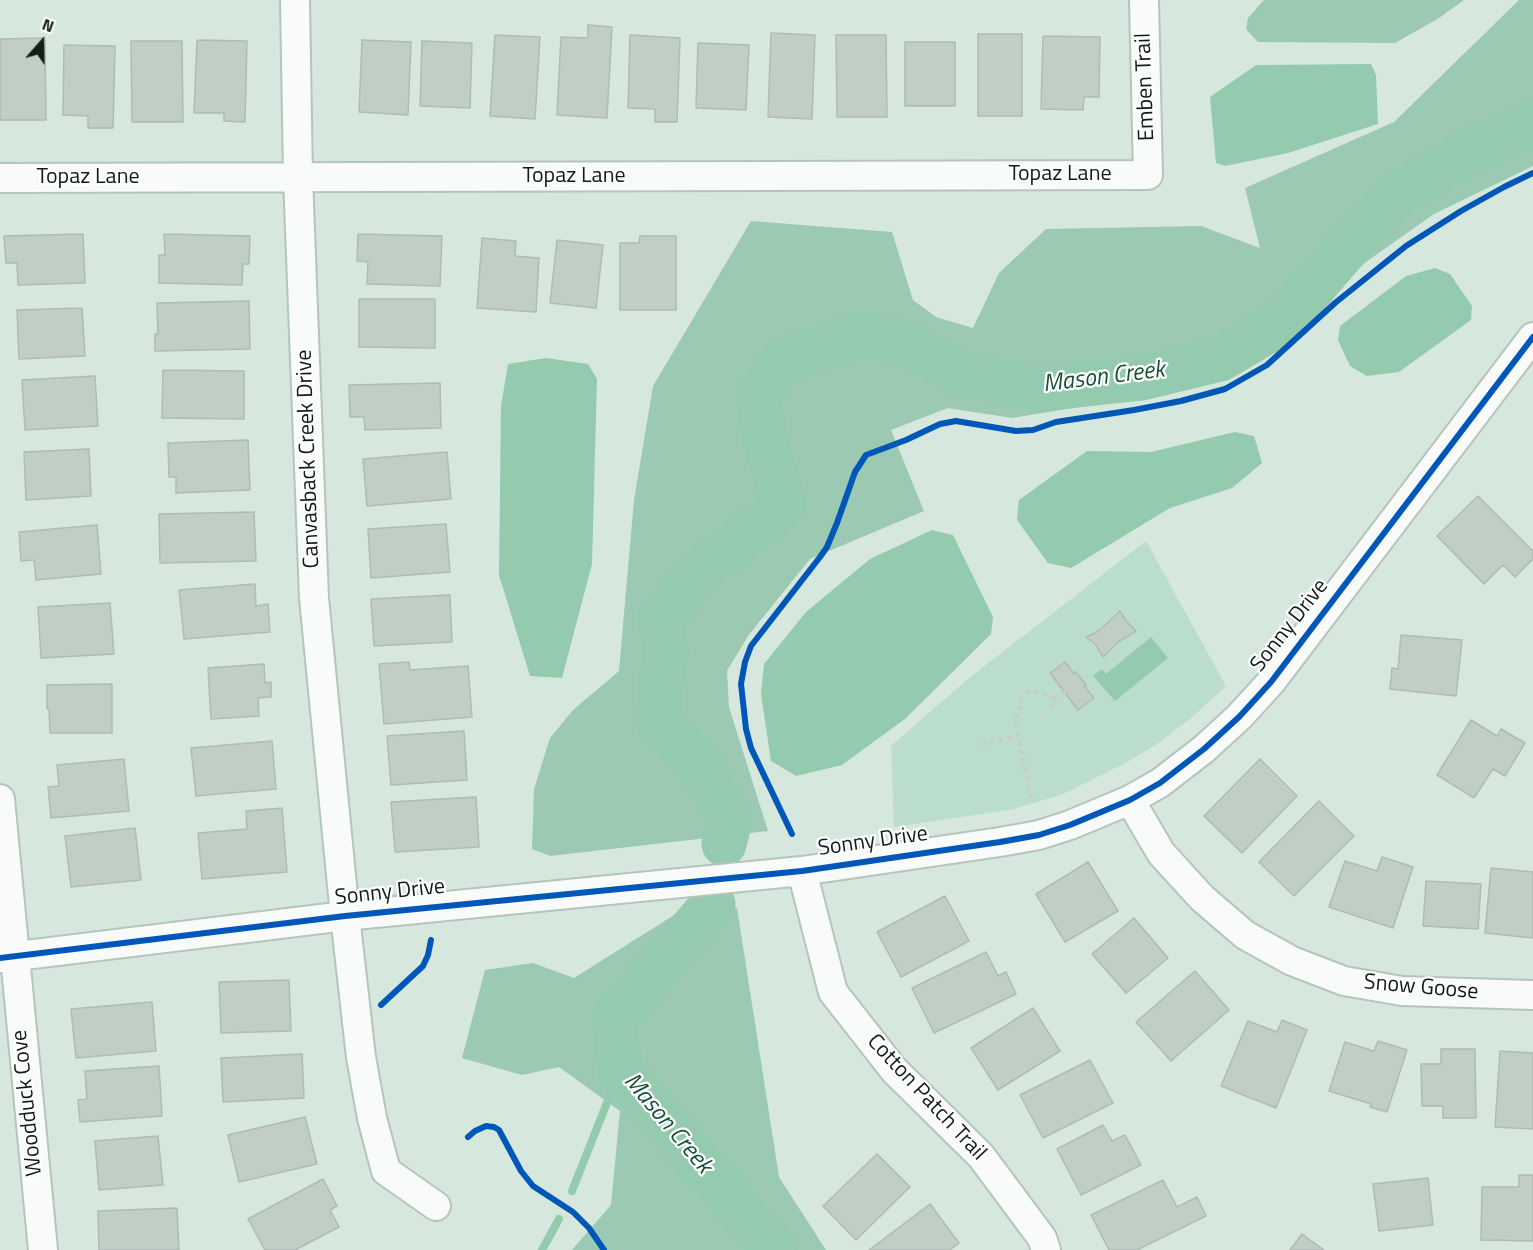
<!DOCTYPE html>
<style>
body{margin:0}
#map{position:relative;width:1533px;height:1250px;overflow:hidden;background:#d6e7de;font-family:"Titillium Web",sans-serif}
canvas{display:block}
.north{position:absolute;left:12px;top:12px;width:60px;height:60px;-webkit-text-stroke:4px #fff;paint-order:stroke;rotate:20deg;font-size:16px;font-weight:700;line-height:24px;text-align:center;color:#111c17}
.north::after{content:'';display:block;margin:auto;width:21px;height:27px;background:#111c17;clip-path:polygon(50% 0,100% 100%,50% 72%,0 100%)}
</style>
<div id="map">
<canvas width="1533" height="1250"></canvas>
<div class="north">N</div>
</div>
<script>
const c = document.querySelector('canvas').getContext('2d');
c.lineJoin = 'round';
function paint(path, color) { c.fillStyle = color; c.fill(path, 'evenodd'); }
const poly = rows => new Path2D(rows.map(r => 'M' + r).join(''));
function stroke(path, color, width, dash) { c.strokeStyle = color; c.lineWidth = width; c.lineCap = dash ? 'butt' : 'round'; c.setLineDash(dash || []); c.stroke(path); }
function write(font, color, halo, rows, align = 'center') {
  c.font = font + ' "Titillium Web",sans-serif'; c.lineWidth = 4.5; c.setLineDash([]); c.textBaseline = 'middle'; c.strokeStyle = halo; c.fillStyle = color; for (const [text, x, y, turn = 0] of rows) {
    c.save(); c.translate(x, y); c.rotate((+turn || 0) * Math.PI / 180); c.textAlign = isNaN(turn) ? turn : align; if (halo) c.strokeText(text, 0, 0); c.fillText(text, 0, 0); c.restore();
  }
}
paint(poly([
 [1146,541,1226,686,1191,718,1160,742,1131,760,1063,794,1014,809,894,827,891,746,969,678]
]), '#badecb');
paint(poly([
 [1264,0,1464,0,1439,18,1395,43,1258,42,1246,29,1248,18],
 [1519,0,1533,0,1533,166,1434,214,1349,274,1266,353,1223,380,1152,395,1012,418,948,408,891,430,924,511,810,559,748,636,727,671,729,707,768,831,550,856,532,849,534,789,550,738,573,710,619,671,634,500,653,386,751,221,892,232,913,300,936,317,973,328,999,273,1046,229,1201,226,1260,248,1245,188,1394,122],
 [737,908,779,1177,826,1250,572,1250,611,1205,620,1111,559,1067,522,1075,462,1058,485,970,533,963,574,978,679,912]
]), '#9bc9b2');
paint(poly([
 [1371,64,1376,75,1378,124,1288,153,1225,166,1216,163,1210,97,1256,65],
 [1435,268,1450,274,1472,306,1471,320,1399,372,1367,376,1350,366,1338,340,1340,326,1406,276],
 [546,358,588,364,597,379,592,564,562,678,530,676,499,575,501,406,508,364],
 [1235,432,1254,436,1262,463,1232,488,1170,508,1071,568,1048,563,1017,520,1019,500,1087,451,1151,452],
 [932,530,953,535,993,617,991,634,905,719,842,765,796,776,771,761,761,694,764,664,806,612,870,559],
 [1151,637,1168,658,1115,701,1093,676,1102,669,1106,674]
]), '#94caae');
stroke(poly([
 [572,1191,620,1070],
 [542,1250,559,1219]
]), '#94caae', 8);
stroke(poly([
 [724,844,730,820,707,775,659,723,660,685,667,651,660,621,699,572,784,506,764,435,758,394,786,359,860,335,909,344,954,371,1041,389,1142,378,1220,359,1283,322,1390,199,1468,152,1533,124],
 [713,904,614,1020,620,1070,775,1250]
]), '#94caae', 45);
const building = poly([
 [588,25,612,27,607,118,557,115,561,37,588,38,588,25],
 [771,33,815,35,812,119,768,117,771,33],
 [978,34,1022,34,1022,116,978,116,978,34],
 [495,35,540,37,535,119,490,116,495,35],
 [630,35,680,38,677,122,655,122,655,109,628,108,630,35],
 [836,35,886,35,887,117,837,117,836,35],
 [1043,36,1100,37,1099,97,1084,97,1083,110,1041,109,1043,36],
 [45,38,46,120,0,120,0,39,45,38],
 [197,40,247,41,245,122,224,121,224,113,194,113,197,40],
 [362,40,411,42,408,115,359,112,362,40],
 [131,41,182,41,183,122,132,122,131,41],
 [422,41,472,43,470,108,420,106,422,41],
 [905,42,955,42,955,106,905,106,905,42],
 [698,43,749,45,746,110,696,108,698,43],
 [64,45,115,46,113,128,88,128,88,116,63,115,64,45],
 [83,234,85,283,18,285,17,263,6,263,4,236,83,234],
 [164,234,250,236,249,264,243,264,242,285,159,283,159,255,165,255,164,234],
 [358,234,442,236,440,286,367,284,368,262,357,261,358,234],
 [640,236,676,236,676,310,620,310,620,243,639,243,640,236],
 [482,238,516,241,515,256,539,258,536,312,477,308,482,238],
 [557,240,603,245,596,308,550,303,557,240],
 [359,299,435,299,435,348,359,347,359,299],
 [249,301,250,349,155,351,155,334,158,334,157,303,249,301],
 [82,308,85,356,19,359,17,310,82,308],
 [163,370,244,371,244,419,162,418,163,370],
 [95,376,98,426,25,430,22,380,95,376],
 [440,383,441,428,365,430,364,417,350,417,349,385,440,383],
 [248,440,250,490,176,493,176,477,169,477,168,443,248,440],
 [89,449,91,496,26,500,24,452,89,449],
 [447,452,451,499,367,506,363,459,447,452],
 [1478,496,1533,551,1533,559,1515,577,1503,565,1484,584,1437,536,1478,496],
 [254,512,256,561,160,563,159,514,254,512],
 [446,524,450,572,371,578,368,529,446,524],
 [97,525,101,574,36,580,34,560,21,561,19,532,97,525],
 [255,584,256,606,268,604,270,632,184,639,179,590,255,584],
 [450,595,452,642,374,646,371,599,450,595],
 [110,603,114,654,41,658,38,607,110,603],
 [1120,611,1127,622,1136,631,1118,642,1103,657,1096,645,1086,637,1095,633,1104,626,1120,611],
 [1401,635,1462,640,1456,696,1390,689,1392,668,1398,669,1401,635],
 [409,662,410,670,468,666,472,717,384,724,379,664,409,662],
 [1065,662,1074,674,1076,672,1086,685,1084,686,1094,698,1078,710,1050,673,1065,662],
 [264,664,265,683,271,682,271,697,258,698,259,716,211,719,208,668,264,664],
 [112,684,112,733,50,733,49,709,47,709,47,685,112,684],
 [1471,720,1497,736,1501,729,1525,743,1505,776,1493,769,1474,798,1437,775,1471,720],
 [464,731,467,780,391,785,387,736,464,731],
 [272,741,276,789,196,796,191,748,272,741],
 [124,759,129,811,51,818,48,787,59,786,57,765,124,759],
 [1260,759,1297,796,1242,853,1204,816,1260,759],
 [476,797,479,847,395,852,391,802,476,797],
 [1319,801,1354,836,1294,896,1259,862,1319,801],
 [282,808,287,872,202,879,198,833,247,829,246,811,282,808],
 [135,828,141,880,71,887,65,836,135,828],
 [1382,857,1413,867,1393,928,1329,907,1345,861,1377,871,1382,857],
 [1088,862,1118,911,1065,942,1036,894,1088,862],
 [1491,868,1533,872,1533,938,1485,933,1491,868],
 [1426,881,1481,884,1478,929,1423,926,1426,881],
 [945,896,969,941,901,977,877,932,945,896],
 [1134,918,1168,958,1126,993,1092,954,1134,918],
 [986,952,998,976,1006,972,1016,994,934,1033,912,988,986,952],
 [1195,971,1229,1010,1171,1061,1136,1022,1195,971],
 [289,980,291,1031,221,1033,219,982,289,980],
 [152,1002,156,1051,76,1058,71,1009,152,1002],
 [1033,1008,1060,1051,998,1090,971,1048,1033,1008],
 [1282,1020,1307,1030,1276,1108,1221,1086,1248,1021,1277,1032,1282,1020],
 [1378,1041,1407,1050,1387,1112,1370,1107,1371,1104,1329,1091,1345,1042,1374,1051,1378,1041],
 [1441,1049,1475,1049,1476,1118,1443,1118,1443,1106,1422,1106,1421,1064,1441,1064,1441,1049],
 [1500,1051,1533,1053,1533,1129,1495,1127,1500,1051],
 [302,1054,304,1098,223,1102,221,1058,302,1054],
 [1090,1060,1113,1103,1043,1138,1020,1095,1090,1060],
 [159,1066,162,1116,80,1122,78,1100,87,1099,85,1071,159,1066],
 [305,1117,317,1164,239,1182,228,1135,305,1117],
 [1103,1125,1112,1141,1125,1135,1141,1165,1081,1195,1057,1149,1103,1125],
 [158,1136,163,1185,99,1190,95,1141,158,1136],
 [877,1154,910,1187,856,1240,823,1206,877,1154],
 [1519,1175,1533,1175,1533,1241,1481,1240,1482,1187,1519,1187,1519,1175],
 [1428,1178,1433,1225,1379,1231,1373,1184,1428,1178],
 [323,1179,337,1206,330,1210,339,1227,295,1250,265,1250,248,1219,323,1179],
 [1163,1180,1177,1207,1197,1197,1206,1216,1137,1250,1109,1250,1091,1215,1163,1180],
 [930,1204,959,1243,950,1250,869,1250,930,1204],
 [177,1208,179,1250,99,1250,98,1211,177,1208],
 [1302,1234,1324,1250,1290,1250,1302,1234]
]);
paint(building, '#c0cec6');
stroke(building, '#aebcb5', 1.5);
const minor = poly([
 [295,0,298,177,314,598,345,916,361,1057,372,1118,386,1171,436,1206],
 [0,178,1148,175,1144,0],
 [0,799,43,1250],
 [1130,800,1161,853,1202,898,1245,935,1292,961,1344,981,1402,991,1533,995],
 [802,871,833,992,894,1070,981,1156,1042,1238,1046,1250],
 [0,958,345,916,802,871,1000,842,1039,835,1070,825,1130,800,1160,783,1204,749,1239,717,1271,682,1533,337]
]);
stroke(minor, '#b6c4bd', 32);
stroke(poly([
 [1054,699,1065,692],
 [981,744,1018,736],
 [1031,798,1016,725,1020,702,1023,695,1028,692,1043,693,1054,699,1052,710]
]), '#c8cdca', 4, [4.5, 4.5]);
stroke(minor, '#f9fbfa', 28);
stroke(poly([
 [792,834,751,748,746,729,741,684,745,662,751,646,820,557,827,547,837,523,855,472,866,455,906,440,940,424,956,421,1016,431,1033,430,1056,422,1134,410,1181,401,1225,389,1267,365,1335,303,1406,246,1461,211,1504,187,1533,173],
 [0,958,345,916,802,871,1000,842,1039,835,1070,825,1130,800,1160,783,1204,749,1239,717,1271,682,1533,337],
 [381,1005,423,966,428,955,431,940],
 [468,1137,475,1131,486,1126,494,1127,499,1130,521,1171,533,1186,573,1212,589,1228,604,1250]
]), '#0057b8', 6);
write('22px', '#111c17', '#fff', [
 ["Emben Trail",1146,87,-92],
 ["Topaz Lane",1060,175],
 ["Topaz Lane",574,177],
 ["Topaz Lane",88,178],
 ["Canvasback Creek Drive",309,459,-92],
 ["Sonny Drive",1290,626,-52],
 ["Sonny Drive",873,842,-8],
 ["Sonny Drive",390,893,-6],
 ["Snow Goose",1421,988,5],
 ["Cotton Patch Trail",926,1098,47],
 ["Woodduck Cove",28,1103,-96]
]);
write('italic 24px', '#175038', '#fff', [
 ["Mason Creek",1104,378,-7],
 ["Mason Creek",667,1124,50]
]);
</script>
